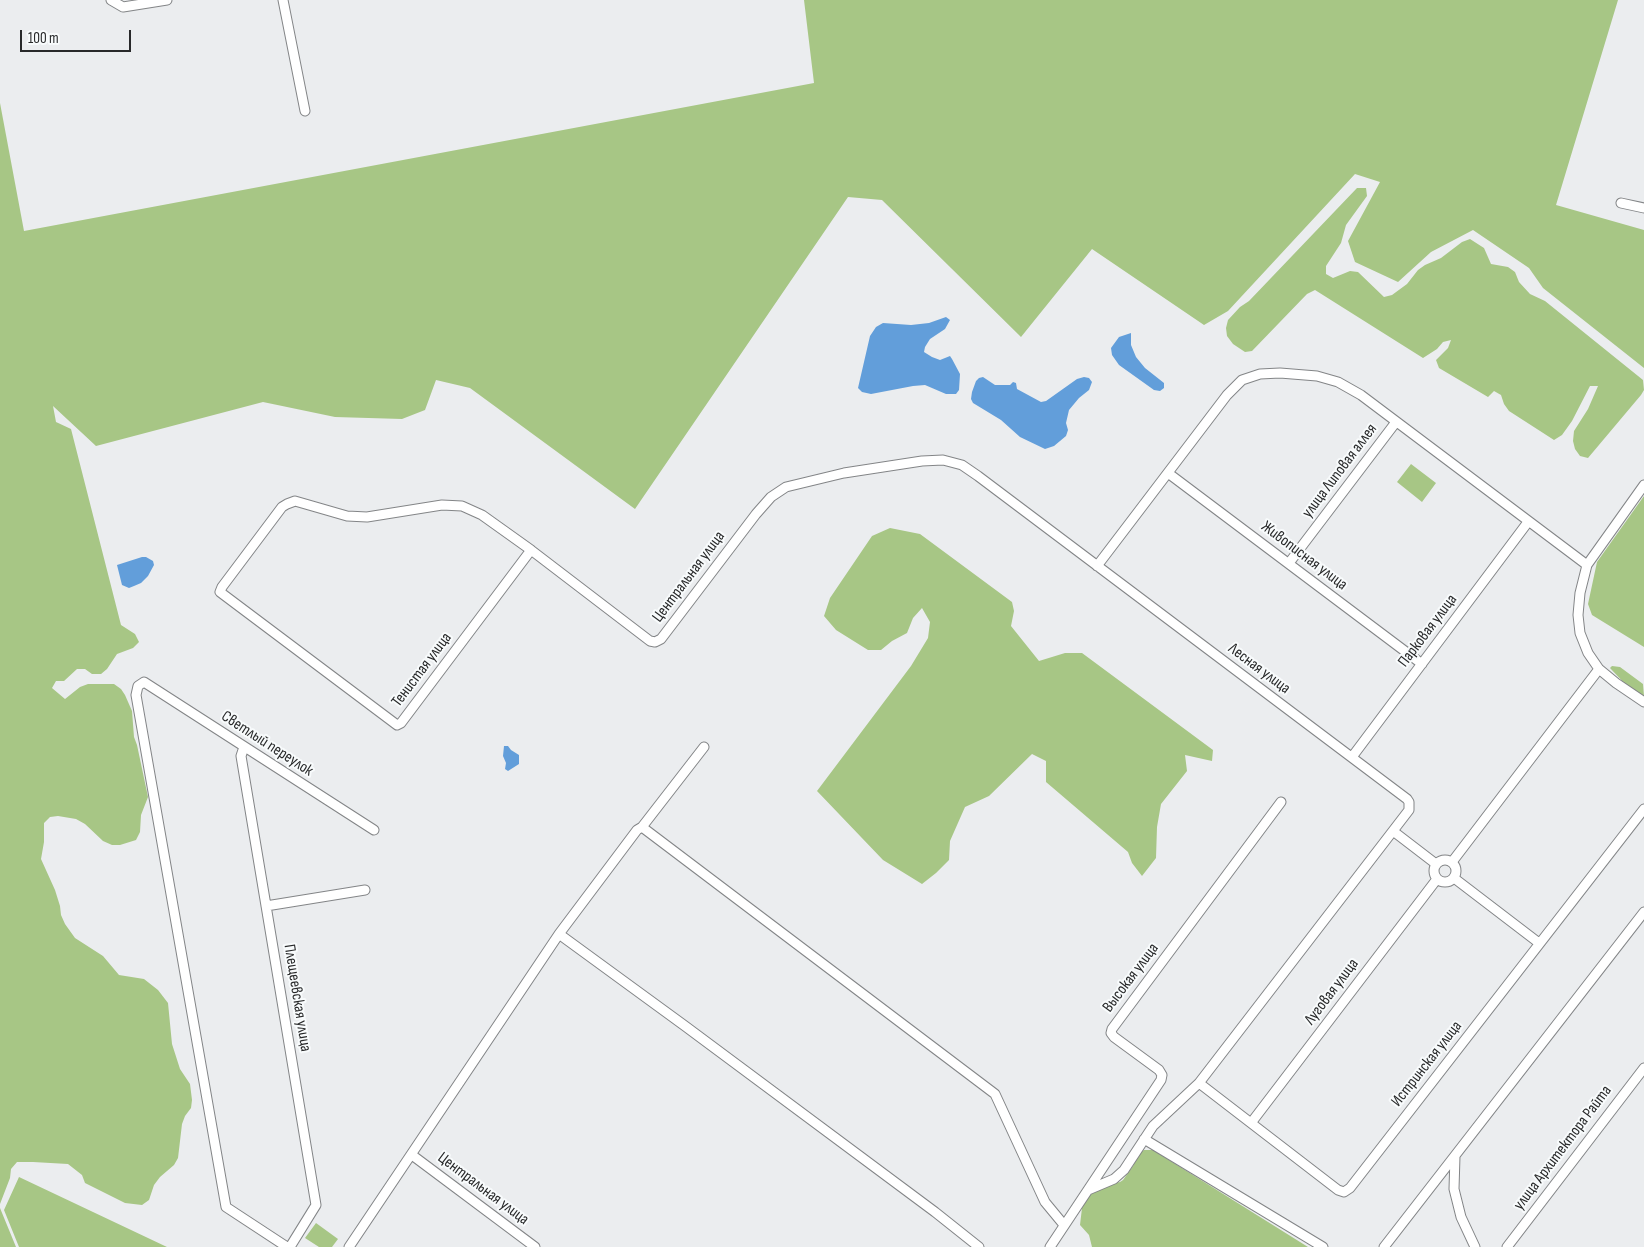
<!DOCTYPE html>
<meta charset="utf-8">
<style>
body{margin:0}
#map{position:relative;width:1644px;height:1247px;overflow:hidden;background:#ebedef;font-family:"Sofia Sans Condensed",sans-serif}
canvas{display:block}
.scale{position:absolute;left:20px;top:30px;width:111px;height:22px;box-sizing:border-box;border:2px solid #28292a;border-top:0;padding-left:6px;font-size:15px;line-height:18px;white-space:nowrap;color:#28292a;-webkit-text-stroke:4px #f8fbfc;paint-order:stroke}
</style>
<div id="map">
<canvas width="1644" height="1247"></canvas>
<div class="scale">100 m</div>
</div>
<script>
const c = document.querySelector('canvas').getContext('2d');
c.lineJoin = 'round';
function paint(path, color) { c.fillStyle = color; c.fill(path, 'evenodd'); }
const poly = rows => new Path2D(rows.map(r => 'M' + r).join(''));
function stroke(path, color, width, dash) { c.strokeStyle = color; c.lineWidth = width; c.lineCap = dash ? 'butt' : 'round'; c.setLineDash(dash || []); c.stroke(path); }
function write(font, color, halo, rows, align = 'center') {
  c.font = font + ' "Sofia Sans Condensed",sans-serif'; c.lineWidth = 4; c.setLineDash([]); c.textBaseline = 'middle'; c.strokeStyle = halo; c.fillStyle = color; for (const [text, x, y, turn = 0] of rows) {
    c.save(); c.translate(x, y); c.rotate((+turn || 0) * Math.PI / 180); c.textAlign = isNaN(turn) ? turn : align; if (halo) c.strokeText(text, 0, 0); c.fillText(text, 0, 0); c.restore();
  }
}
paint(poly([
 [804,0,1618,0,1556,205,1644,230,1644,368,1543,288,1529,268,1473,230,1431,252,1398,282,1355,262,1348,241,1380,182,1355,174,1228,311,1204,325,1092,249,1021,337,882,200,848,197,635,509,470,388,436,380,425,410,402,419,335,417,263,402,96,446,53,406,56,422,71,429,121,625,135,634,139,642,133,648,117,654,107,669,101,674,92,674,85,669,77,669,64,681,56,681,52,688,65,699,80,687,88,684,114,684,121,689,125,695,132,711,134,737,137,745,148,797,141,815,140,832,136,840,120,845,112,845,103,841,85,824,76,819,58,816,50,817,44,823,44,842,41,859,55,890,60,906,61,915,65,924,75,938,103,956,119,975,144,979,158,990,168,1003,172,1044,180,1069,190,1084,192,1100,191,1108,185,1116,182,1124,178,1158,174,1165,160,1177,154,1185,149,1200,142,1205,125,1203,85,1183,82,1175,68,1164,33,1162,17,1162,11,1169,10,1178,0,1204,0,103,24,231,814,83],
 [1357,188,1366,188,1367,196,1346,225,1341,243,1326,266,1326,274,1333,278,1350,271,1358,272,1384,297,1392,295,1407,284,1418,270,1425,265,1441,258,1462,242,1470,239,1484,248,1491,264,1508,267,1515,272,1519,282,1530,294,1545,301,1643,380,1644,390,1641,395,1588,458,1580,456,1575,449,1573,441,1574,431,1588,409,1598,386,1590,386,1572,421,1562,435,1554,440,1509,411,1504,404,1501,395,1494,391,1488,397,1439,368,1436,360,1448,348,1451,340,1443,342,1437,349,1423,358,1315,290,1307,294,1252,351,1245,352,1233,344,1227,336,1226,328,1228,320,1240,307,1249,301],
 [1411,464,1436,483,1422,502,1397,482],
 [1644,496,1644,647,1592,615,1588,604,1597,562],
 [890,528,920,534,1012,602,1014,611,1011,626,1039,661,1065,653,1082,653,1213,750,1212,761,1185,755,1187,771,1161,804,1157,827,1156,858,1142,876,1132,863,1128,852,1046,782,1046,761,1032,754,989,796,965,807,950,841,949,860,936,873,922,884,883,860,817,791,911,666,928,638,930,622,922,608,913,618,907,633,892,641,881,650,868,650,836,630,824,616,830,598,872,536],
 [1612,666,1620,667,1643,684,1644,696,1627,686,1610,668],
 [1144,1150,1153,1150,1308,1247,1092,1247,1089,1235,1080,1225,1082,1208,1085,1200,1094,1190,1102,1186,1120,1182,1123,1180,1133,1166,1137,1154],
 [19,1177,167,1247,19,1247,4,1210],
 [0,1208,16,1247,0,1247],
 [316,1223,338,1239,332,1247,319,1247,305,1238]
]), '#a7c685');
paint(poly([
 [946,317,950,320,945,329,930,339,925,347,924,352,932,357,940,360,950,356,952,359,960,374,959,390,956,394,946,394,925,385,913,386,871,394,862,392,858,388,870,336,876,327,883,323,911,325,929,323],
 [1131,333,1131,345,1136,357,1145,368,1164,383,1164,388,1160,391,1154,390,1119,365,1112,355,1111,348,1119,337],
 [983,377,995,385,1010,385,1013,382,1016,383,1017,389,1041,402,1046,401,1077,379,1084,377,1089,378,1092,382,1089,390,1079,398,1069,410,1066,423,1068,430,1066,436,1054,446,1045,449,1020,437,1001,420,973,403,971,399,972,392,976,381,979,378],
 [142,557,146,557,153,561,154,565,148,576,141,583,134,586,129,588,122,585,117,565],
 [504,746,508,746,511,750,519,755,519,764,508,771,505,769,506,763,503,756]
]), '#629eda');
const minor = poly([
 [111,0,123,7,167,0],
 [283,0,305,111],
 [1621,203,1644,208],
 [1168,473,1422,664],
 [1644,485,1587,565,1580,593,1578,615,1580,633,1588,653,1599,669,1616,683,1644,702],
 [531,550,401,723,397,725,220,592,222,587,282,507,287,504,295,501,347,516,367,517,442,505,462,506,482,515,531,550,650,641,655,642,661,639,756,514,771,497,786,487,844,473,922,461,943,460,962,465,978,476,1407,799,1409,802,1409,810,1199,1083,1153,1126,1124,1170,1114,1179,1088,1190],
 [1289,563,1396,422],
 [1097,566,1227,395,1242,380,1260,374,1280,373,1317,376,1338,382,1361,395,1587,565],
 [244,747,241,756,316,1205,290,1247],
 [1352,757,1528,522],
 [642,827,995,1094,1045,1202,1064,1225],
 [1393,831,1436,864],
 '1434 871a11 11 0 1 1 22 0a11 11 0 1 1-22 0Z',
 [1452,862,1599,669],
 [1454,878,1539,943],
 [266,906,365,890],
 [559,934,685,1026,935,1212,979,1247],
 [1199,1083,1338,1190,1344,1192,1350,1188,1644,809],
 [1251,1123,1437,879],
 [1144,1139,1323,1247],
 [412,1155,535,1247],
 [1455,1156,1454,1189,1461,1217,1475,1247],
 [287,1247,226,1207,136,695,138,686,144,682,374,830],
 [349,1247,559,934,637,830,642,827,704,747],
 [1050,1247,1161,1080,1162,1075,1159,1070,1114,1037,1111,1033,1112,1029,1281,802],
 [1384,1247,1644,912],
 [1507,1247,1644,1068]
]);
stroke(minor, '#838587', 11);
stroke(minor, '#fff', 9);
write('16px', '#28292a', '#f8fbfc', [
 ["улица Липовая аллея",1340,471,-53],
 ["Живописная улица",1304,556,37],
 ["Центральная улица",689,577,-53],
 ["Парковая улица",1428,631,-53],
 ["Лесная улица",1259,669,37],
 ["Тенистая улица",422,670,-53],
 ["Светлый переулок",267,744,33],
 ["Высокая улица",1131,978,-53],
 ["Луговая улица",1332,992,-53],
 ["Плещеевская улица",297,998,81],
 ["Истринская улица",1427,1064,-52],
 ["улица Архитектора Райта",1563,1148,-53],
 ["Центральная улица",483,1189,37]
]);
</script>
